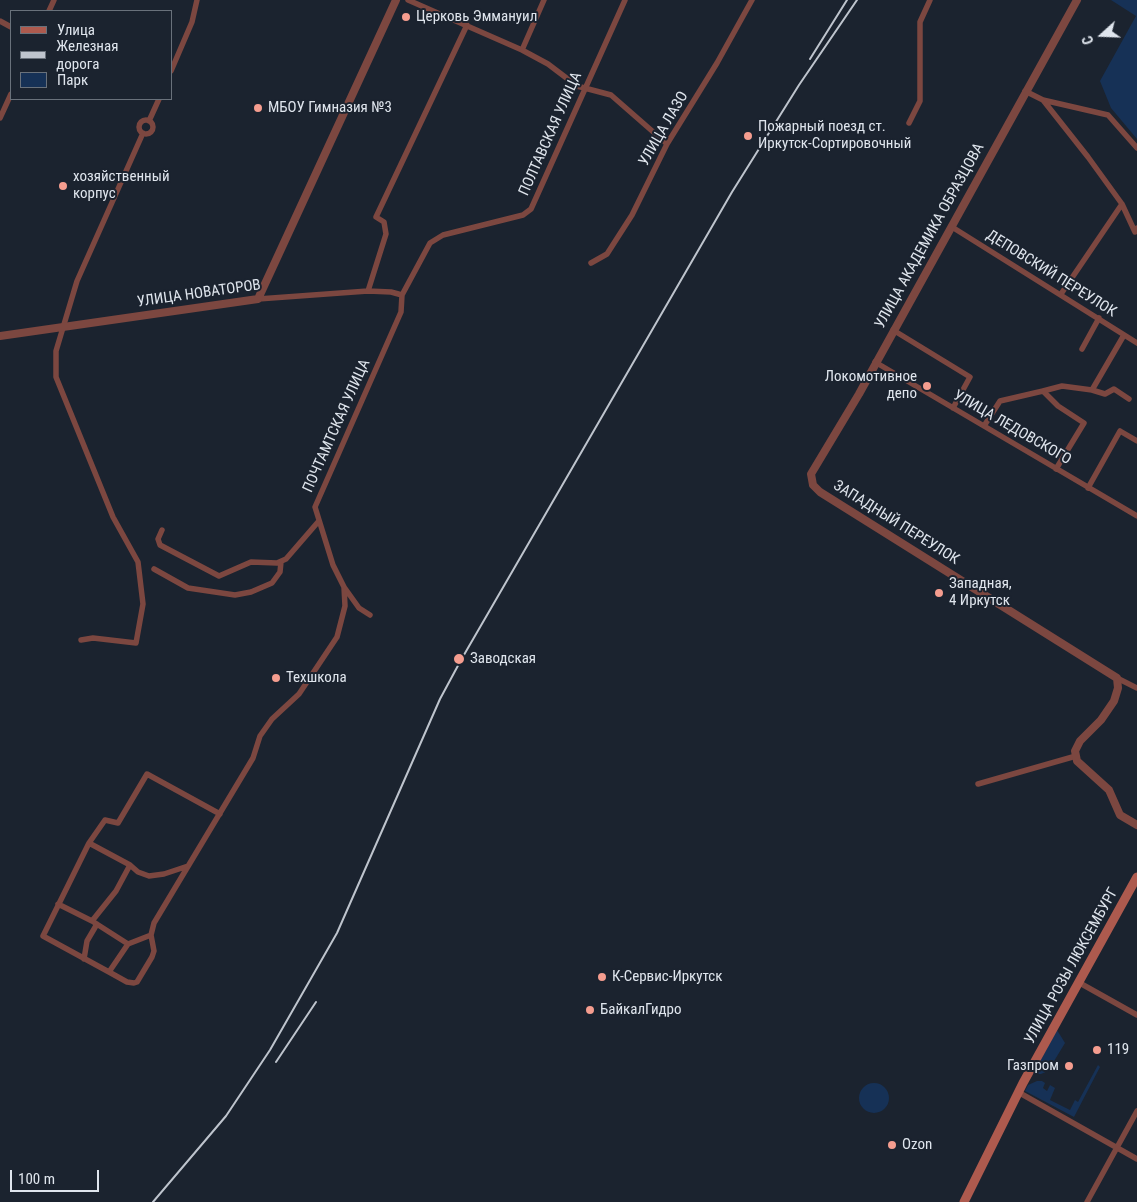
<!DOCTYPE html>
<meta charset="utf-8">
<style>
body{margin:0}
#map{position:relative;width:1137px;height:1202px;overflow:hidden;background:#1b232f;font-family:"Roboto Condensed",sans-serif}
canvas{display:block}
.legend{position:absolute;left:10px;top:10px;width:162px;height:90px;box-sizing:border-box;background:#1b232f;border:1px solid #69717b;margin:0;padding:6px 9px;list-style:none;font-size:15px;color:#dfe5ed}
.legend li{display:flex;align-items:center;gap:10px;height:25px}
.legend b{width:25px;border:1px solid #69717b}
.north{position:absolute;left:1077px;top:10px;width:50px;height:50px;-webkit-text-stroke:4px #1b232f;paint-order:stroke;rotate:250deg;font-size:14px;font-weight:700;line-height:20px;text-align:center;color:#dfe5ed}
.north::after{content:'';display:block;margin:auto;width:18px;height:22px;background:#dfe5ed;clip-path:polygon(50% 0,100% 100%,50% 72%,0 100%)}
.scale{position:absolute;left:10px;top:1170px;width:89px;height:22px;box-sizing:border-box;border:2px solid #dfe5ed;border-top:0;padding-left:6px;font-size:15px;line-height:18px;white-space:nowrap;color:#dfe5ed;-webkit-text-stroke:4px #1b232f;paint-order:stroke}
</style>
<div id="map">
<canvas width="1137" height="1202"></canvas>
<ul class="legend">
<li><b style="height:6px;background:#ad5a4e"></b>Улица</li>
<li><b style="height:6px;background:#bec4cd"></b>Железная дорога</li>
<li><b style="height:14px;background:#163156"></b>Парк</li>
</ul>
<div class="north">С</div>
<div class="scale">100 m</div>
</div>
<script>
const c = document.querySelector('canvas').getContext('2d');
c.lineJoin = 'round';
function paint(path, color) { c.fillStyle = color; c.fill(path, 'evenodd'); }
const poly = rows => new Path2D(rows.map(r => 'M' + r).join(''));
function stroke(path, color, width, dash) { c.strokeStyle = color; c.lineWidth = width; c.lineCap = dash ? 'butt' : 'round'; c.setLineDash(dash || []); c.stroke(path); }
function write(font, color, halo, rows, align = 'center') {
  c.font = font + ' "Roboto Condensed",sans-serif'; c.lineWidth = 4; c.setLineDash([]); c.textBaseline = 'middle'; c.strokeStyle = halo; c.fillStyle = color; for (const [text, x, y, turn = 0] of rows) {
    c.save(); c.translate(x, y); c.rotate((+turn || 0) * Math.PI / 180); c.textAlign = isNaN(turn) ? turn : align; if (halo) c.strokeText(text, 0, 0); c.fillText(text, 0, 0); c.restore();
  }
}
paint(poly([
 [1111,0,1137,0,1137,139,1111,108,1100,81,1136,16],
 [1057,1030,1065,1043,1048,1071,1041,1074,1033,1074],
 [1098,1065,1100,1067,1074,1117,1025,1091,1028,1085,1037,1081,1042,1081,1045,1083,1043,1088,1047,1091,1050,1085,1055,1088,1050,1100,1070,1110,1075,1100,1078,1102],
 '859 1098a15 15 0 1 1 30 0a15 15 0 1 1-30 0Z'
]), '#163156');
stroke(poly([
 [408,0,522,50,548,64,577,86,611,95,667,144],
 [49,11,54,0],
 [0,21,11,27],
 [522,50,544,0],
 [171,71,192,22,197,0],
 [1025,91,1043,100,1108,115,1137,148],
 [1043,100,1088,157,1122,204,1135,232,1137,228],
 [0,118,11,94],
 '139 127a7 7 0 1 1 14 0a7 7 0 1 1-14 0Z',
 [149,121,159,99],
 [909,123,920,101,920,22,930,0],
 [952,227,1137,343],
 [591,263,607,254,632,215,667,144,717,63,752,0],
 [368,291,386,234,384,222,376,217,467,25],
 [1061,294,1122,204],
 [402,295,430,243,443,235,523,215,531,209,625,0],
 [258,299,368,291,391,292,402,295],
 [893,330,970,377,953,408],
 [1124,335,1092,390,1105,394,1114,389,1129,399],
 [1082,349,1099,318],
 [875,362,1137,516],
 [984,426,1000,401,1043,391],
 [1056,469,1084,423,1058,406,1043,391,1062,386,1092,390],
 [1088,488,1120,431,1137,441],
 [162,530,158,539,160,545,219,576,251,562,277,563,286,559,318,522],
 [154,569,188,588,235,595,251,592,272,583,280,572,281,562],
 [370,615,359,608,344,587,333,565,315,507,401,312,402,295],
 [81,640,93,638,136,643,143,604,138,562,113,517,56,377,56,351,77,281,143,133],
 [1117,678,1137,688],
 [978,784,1076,756],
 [89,843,105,820,118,823,147,774,220,814],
 [130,865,138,872,149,876,164,874,188,866],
 [58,904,92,921],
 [128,944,109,972,127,982,134,983,137,982,152,957,154,951,151,935],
 [84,959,87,941,97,924],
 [109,972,43,936,89,843,130,865,116,891,92,921,128,944,151,935,154,923,253,758,260,736,272,719,299,694,337,637,345,606,344,587],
 [1078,982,1137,1015],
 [1018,1092,1137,1159],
 [1087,1202,1137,1111]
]), '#7c4740', 5.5);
stroke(poly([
 [1077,0,859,394,811,474,813,485,820,492,1117,678,1118,688,1114,701,1101,720,1080,741,1075,751,1077,761,1109,790,1120,815,1137,825],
 [0,336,258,299,396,0]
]), '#7c4740', 8);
stroke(poly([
 [964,1202,1023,1083,1137,877]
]), '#ad5a4e', 9);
stroke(poly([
 [810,59,847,0],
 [276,1062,316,1002],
 [153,1202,226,1116,270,1050,337,933,440,699,461,660,732,192,799,85,857,0]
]), '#bec4cd', 2);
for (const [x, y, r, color] of [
 [406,17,5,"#f59d8f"],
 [258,108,5,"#f59d8f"],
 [748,136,5,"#f59d8f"],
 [63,186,5,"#f59d8f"],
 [927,386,5,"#f59d8f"],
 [939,593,5,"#f59d8f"],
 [459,659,6,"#f59d8f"],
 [276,678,5,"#f59d8f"],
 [602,977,5,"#f59d8f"],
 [590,1010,5,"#f59d8f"],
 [1097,1050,5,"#f59d8f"],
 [1069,1066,5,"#f59d8f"],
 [892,1145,5,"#f59d8f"]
]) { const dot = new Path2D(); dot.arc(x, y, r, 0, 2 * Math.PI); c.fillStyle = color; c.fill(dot); stroke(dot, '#1b232f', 2); }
write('15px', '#dfe5ed', '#1b232f', [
 ["Церковь Эммануил",416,17],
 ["МБОУ Гимназия №3",268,108],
 ["Пожарный поезд ст.",758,127],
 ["Иркутск-Сортировочный",758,144],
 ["хозяйственный",73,177],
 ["корпус",73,194],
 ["Локомотивное",917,377,"right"],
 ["депо",917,394,"right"],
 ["Западная,",949,584],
 ["4 Иркутск",949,601],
 ["Заводская",470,659],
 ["Техшкола",286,678],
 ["К-Сервис-Иркутск",612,977],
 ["БайкалГидро",600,1010],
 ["119",1107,1050],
 ["Газпром",1059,1066,"right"],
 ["Ozon",902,1145]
], 'left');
write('15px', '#dfe5ed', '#1b232f', [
 ["УЛИЦА ЛАЗО",664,129,-60],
 ["ПОЛТАВСКАЯ УЛИЦА",551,134,-66],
 ["УЛИЦА АКАДЕМИКА ОБРАЗЦОВА",930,236,-61],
 ["ДЕПОВСКИЙ ПЕРЕУЛОК",1051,274,32],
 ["УЛИЦА НОВАТОРОВ",199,294,-8],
 ["ПОЧТАМТСКАЯ УЛИЦА",337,426,-66],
 ["УЛИЦА ЛЕДОВСКОГО",1012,428,30],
 ["ЗАПАДНЫЙ ПЕРЕУЛОК",896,523,32],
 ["УЛИЦА РОЗЫ ЛЮКСЕМБУРГ",1072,966,-61]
]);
</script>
